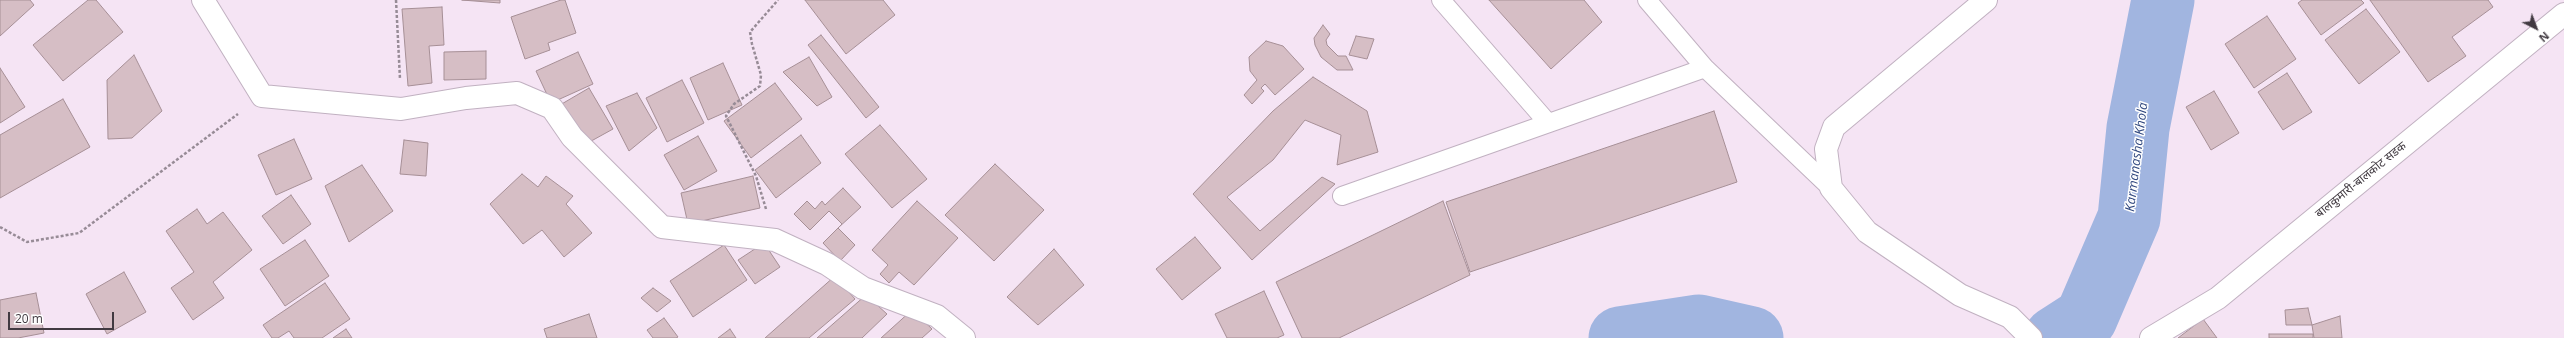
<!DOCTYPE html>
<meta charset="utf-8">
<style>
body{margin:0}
#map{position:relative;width:2564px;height:338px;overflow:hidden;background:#f5e4f4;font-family:"Open Sans",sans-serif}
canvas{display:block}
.north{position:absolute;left:2516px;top:8px;width:40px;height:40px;-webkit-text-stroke:3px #fff;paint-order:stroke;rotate:138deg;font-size:11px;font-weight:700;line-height:16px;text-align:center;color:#413a41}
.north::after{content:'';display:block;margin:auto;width:14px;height:18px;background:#413a41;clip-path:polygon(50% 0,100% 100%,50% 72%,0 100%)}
.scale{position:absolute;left:8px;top:312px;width:106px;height:18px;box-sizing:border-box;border:2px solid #413a41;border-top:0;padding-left:5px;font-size:12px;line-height:14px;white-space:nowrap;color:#413a41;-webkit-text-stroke:3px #fff;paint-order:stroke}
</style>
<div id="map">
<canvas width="2564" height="338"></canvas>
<div class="north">N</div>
<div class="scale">20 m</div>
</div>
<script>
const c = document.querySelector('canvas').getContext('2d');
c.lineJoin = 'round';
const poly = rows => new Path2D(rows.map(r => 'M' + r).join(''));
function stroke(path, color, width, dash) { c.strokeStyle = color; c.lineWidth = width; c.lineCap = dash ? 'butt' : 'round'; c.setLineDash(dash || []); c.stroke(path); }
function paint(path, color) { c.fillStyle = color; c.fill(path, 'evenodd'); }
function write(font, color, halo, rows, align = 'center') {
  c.font = font + ' "Open Sans","Noto Sans Devanagari",sans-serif'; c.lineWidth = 3; c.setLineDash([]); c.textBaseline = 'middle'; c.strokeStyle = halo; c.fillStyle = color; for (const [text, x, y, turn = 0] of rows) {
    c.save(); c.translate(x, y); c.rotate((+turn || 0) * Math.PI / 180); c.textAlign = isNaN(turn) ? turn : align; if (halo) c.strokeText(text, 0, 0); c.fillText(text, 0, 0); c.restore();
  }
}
stroke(poly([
 [1620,338,1699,326,1752,338],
 [2055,338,2086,318,2129,218,2138,128,2163,0]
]), '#a1b5e0', 63);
const building = poly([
 [0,0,30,0,34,5,0,36,0,0],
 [88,0,96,0,123,32,63,81,33,45,88,0],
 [462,0,500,0,500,3,462,0],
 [561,0,565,0,576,33,548,43,550,50,525,59,511,17,561,0],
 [805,0,883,0,895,15,846,54,805,0],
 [1489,0,1584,0,1602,22,1551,69,1489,0],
 [2302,0,2361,0,2364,3,2321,35,2298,3,2302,0],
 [2370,0,2488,0,2493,7,2452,37,2466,56,2428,82,2370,0],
 [442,7,444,45,429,46,432,83,408,86,402,9,442,7],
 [2366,9,2400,52,2359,84,2325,40,2366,9],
 [2267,16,2296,59,2254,88,2225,44,2267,16],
 [1323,25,1330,34,1326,40,1327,45,1338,56,1346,56,1353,70,1337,70,1321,57,1315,45,1314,38,1323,25],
 [821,35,879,107,866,118,808,45,821,35],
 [1356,36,1374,39,1367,59,1349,55,1356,36],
 [1266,41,1283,46,1304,69,1275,95,1265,84,1261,88,1264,91,1252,104,1244,95,1257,80,1250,71,1249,57,1266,41],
 [486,51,486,79,444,80,444,52,486,51],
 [578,52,593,84,551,103,536,71,578,52],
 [134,55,162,111,132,138,108,139,107,80,134,55],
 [809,57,832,97,817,106,783,72,809,57],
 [723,63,742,105,708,120,690,78,723,63],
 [0,68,25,107,0,123,0,68],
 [2287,73,2312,112,2283,130,2258,92,2287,73],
 [1313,77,1367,111,1378,152,1337,165,1341,135,1305,120,1273,160,1227,197,1260,231,1322,177,1335,184,1252,260,1193,194,1273,111,1313,77],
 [682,80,704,123,667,142,646,98,682,80],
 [775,83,802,119,751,158,724,121,775,83],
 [589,88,613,129,584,145,560,105,589,88],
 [2214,91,2239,133,2211,150,2186,107,2214,91],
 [637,93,657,128,629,151,606,106,637,93],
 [63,99,90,147,0,198,0,135,63,99],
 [1714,111,1737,182,1470,272,1446,202,1714,111],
 [880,125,927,179,892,208,845,154,880,125],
 [801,135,821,163,776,198,755,170,801,135],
 [698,136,717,171,684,190,664,155,698,136],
 [294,139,312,179,276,195,258,155,294,139],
 [404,140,428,143,426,176,400,174,404,140],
 [995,164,1044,210,994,261,945,215,995,164],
 [362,165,393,211,349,242,325,186,362,165],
 [522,174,538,187,546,176,573,196,566,204,592,233,564,257,542,230,523,244,490,204,522,174],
 [753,176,760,208,688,224,681,193,753,176],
 [843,188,861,207,838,228,855,245,840,261,823,243,842,224,829,211,810,230,794,214,807,201,815,209,822,201,825,205,843,188],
 [291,195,311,224,283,244,262,216,291,195],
 [917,201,958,238,914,285,899,272,889,283,880,274,888,265,872,250,917,201],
 [1443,201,1470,275,1339,338,1302,338,1276,282,1443,201],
 [197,209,207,224,223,212,252,250,213,282,224,298,193,320,171,288,194,272,166,231,197,209],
 [1195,237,1221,268,1182,300,1156,269,1195,237],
 [305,240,329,276,285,306,260,269,305,240],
 [764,243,780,267,755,284,738,260,764,243],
 [724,245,747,280,693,317,670,281,724,245],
 [1054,249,1084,285,1038,325,1007,297,1054,249],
 [124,272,146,312,107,334,86,294,124,272],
 [835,276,855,299,809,338,765,338,835,276],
 [325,283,350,319,322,338,294,338,289,331,278,338,272,338,263,325,325,283],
 [653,288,671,301,657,312,641,298,653,288],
 [1264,291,1284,335,1277,338,1227,338,1215,314,1264,291],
 [36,293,44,333,18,338,0,338,0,300,36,293],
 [866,295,887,314,862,338,817,338,866,295],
 [2308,308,2312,325,2286,325,2285,310,2308,308],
 [912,310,932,329,922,338,881,338,912,310],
 [589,314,597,338,547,338,544,329,589,314],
 [2340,316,2342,338,2314,338,2312,325,2340,316],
 [664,318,678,337,676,338,653,338,647,330,664,318],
 [2203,319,2217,338,2178,338,2203,319],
 [346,329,352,338,333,338,346,329],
 [730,329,736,338,718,338,730,329],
 [2269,334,2313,334,2313,338,2269,338,2269,334]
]);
paint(building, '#d6bec5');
stroke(building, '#a68f96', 1);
const service = poly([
 [1441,0,1548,123],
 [1647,0,1705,68,1831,188],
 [1342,196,1705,68]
]);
const minor = poly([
 [203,0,262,96,401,109,466,98,517,93,552,108,572,137,662,227,775,240,827,264,863,288,937,316,964,338],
 [1986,0,1834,127,1826,149,1831,188,1867,232,1960,295,2010,317,2031,338]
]);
const tertiary = poly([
 [2151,338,2218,298,2564,14]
]);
stroke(service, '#c1b1c1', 20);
stroke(minor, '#c1b1c1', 24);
stroke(tertiary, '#c1b1c1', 24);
stroke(poly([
 [396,0,400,79],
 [766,209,756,176,726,116,734,104,760,86,761,75,752,44,750,32,778,0],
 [0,227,27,242,79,233,238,114]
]), '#978b96', 2.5, [3, 2]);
stroke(service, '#fff', 18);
stroke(minor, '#fff', 22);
stroke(tertiary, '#fff', 22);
write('12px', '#413a41', '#fff', [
 ["बालकुमारी-बालकोट सडक",2361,180,-39]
]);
write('italic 13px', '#31487f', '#fff', [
 ["Karmanasha Khola",2137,157,-83]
]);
</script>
